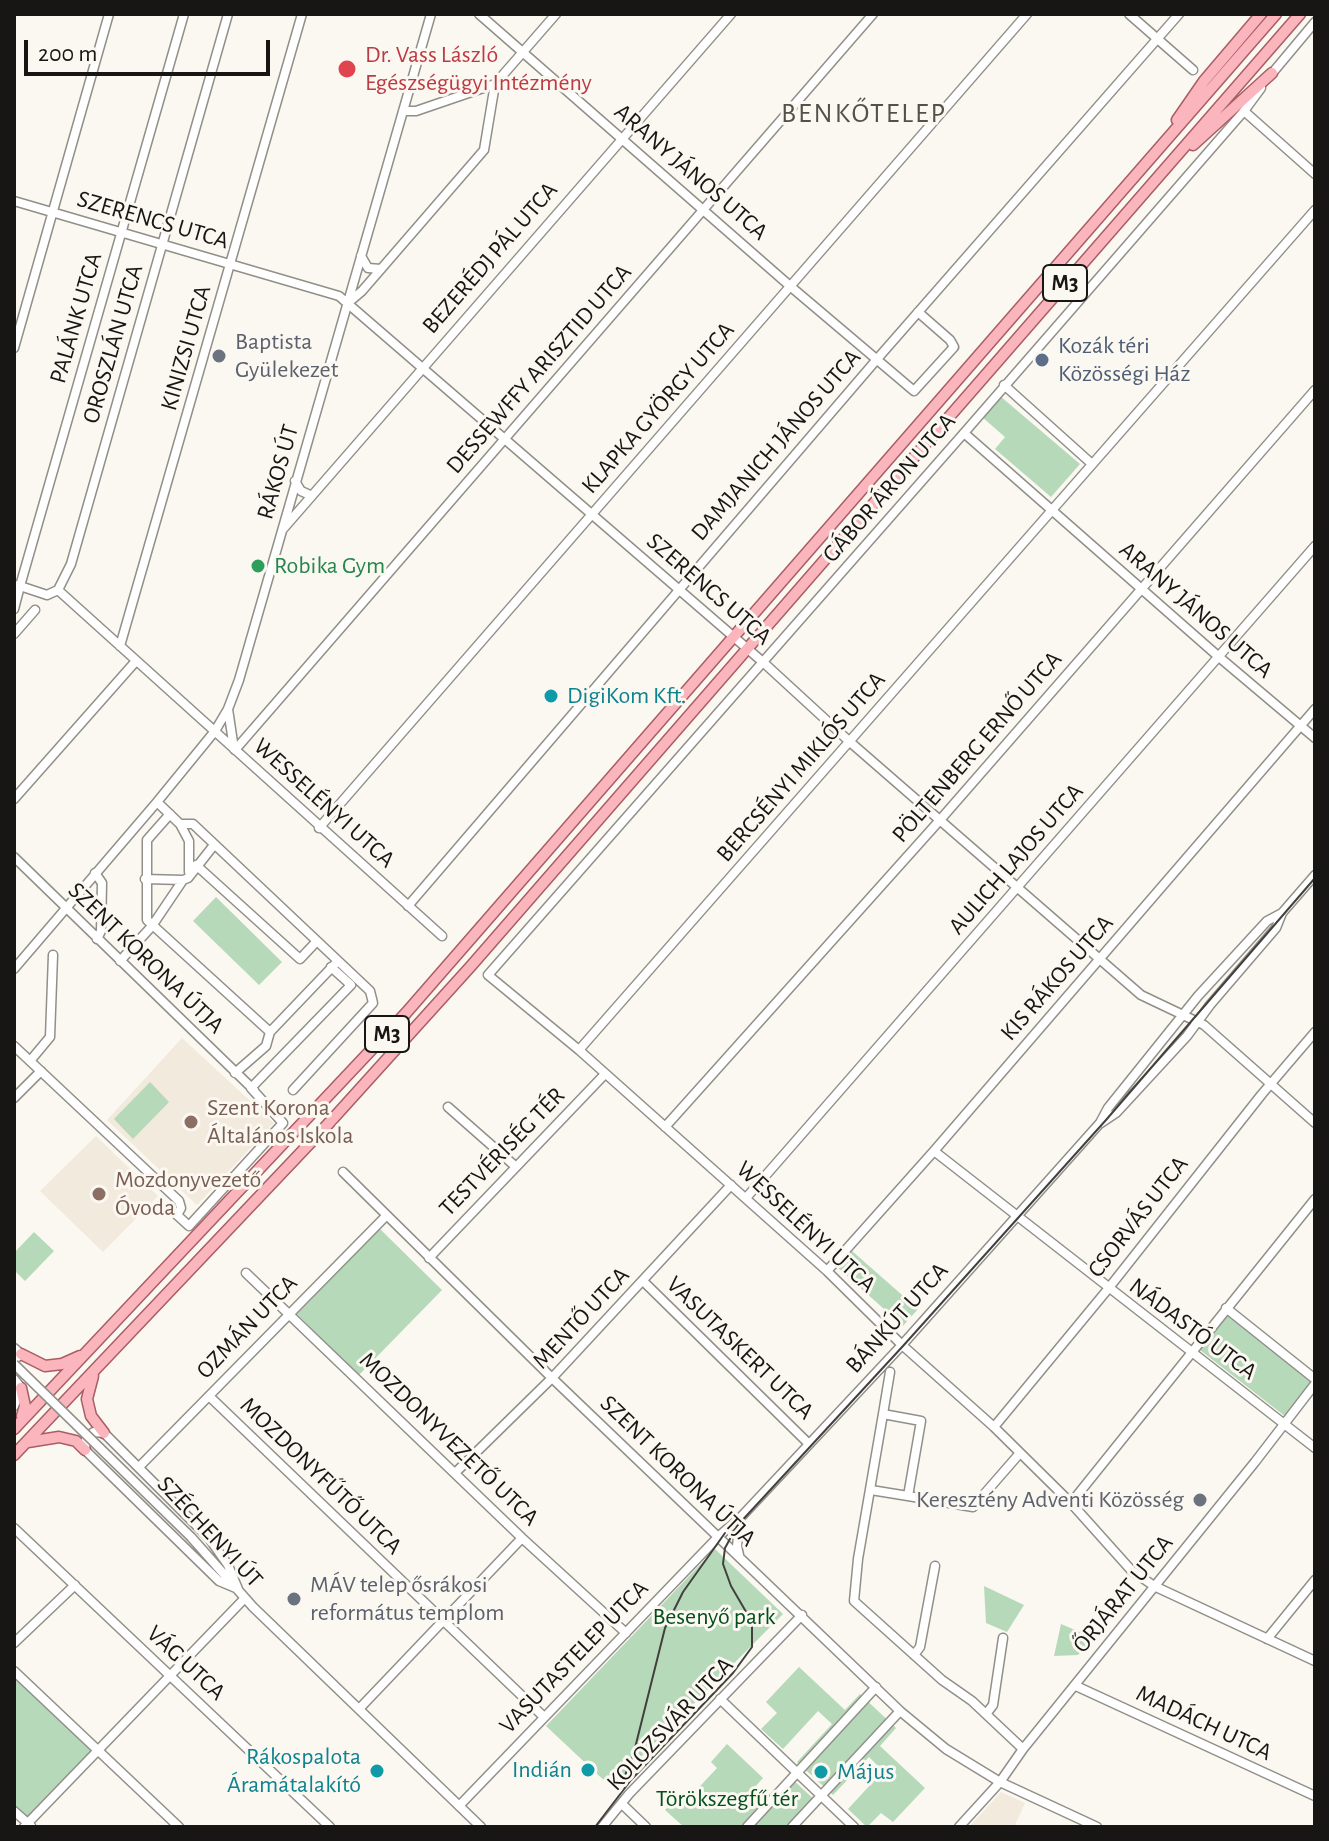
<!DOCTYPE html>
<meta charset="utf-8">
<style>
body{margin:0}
#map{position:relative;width:1329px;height:1841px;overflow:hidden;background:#fbf7f1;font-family:"Alegreya Sans",sans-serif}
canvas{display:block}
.frame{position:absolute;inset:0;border:16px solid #171614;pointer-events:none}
.scale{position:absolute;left:24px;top:40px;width:246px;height:36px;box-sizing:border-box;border:4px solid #171614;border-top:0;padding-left:10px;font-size:24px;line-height:28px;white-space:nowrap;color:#171614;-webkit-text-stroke:6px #fbf7f1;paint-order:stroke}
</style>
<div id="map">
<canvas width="1329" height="1841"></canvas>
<div class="frame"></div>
<div class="scale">200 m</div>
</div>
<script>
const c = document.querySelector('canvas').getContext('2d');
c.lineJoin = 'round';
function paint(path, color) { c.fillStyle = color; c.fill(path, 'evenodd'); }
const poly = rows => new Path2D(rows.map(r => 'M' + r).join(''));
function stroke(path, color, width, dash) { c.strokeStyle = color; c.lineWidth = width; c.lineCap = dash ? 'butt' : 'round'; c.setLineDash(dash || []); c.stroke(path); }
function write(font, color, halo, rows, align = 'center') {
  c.font = font + ' "Alegreya Sans",sans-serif'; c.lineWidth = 6; c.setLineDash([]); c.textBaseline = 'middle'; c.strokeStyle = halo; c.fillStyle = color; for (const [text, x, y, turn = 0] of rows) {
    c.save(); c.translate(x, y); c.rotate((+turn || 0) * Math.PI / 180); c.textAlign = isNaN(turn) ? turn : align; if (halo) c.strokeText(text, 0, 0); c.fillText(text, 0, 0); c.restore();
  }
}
paint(poly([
 [182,1038,274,1123,197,1205,107,1120],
 [96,1136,158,1196,103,1252,40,1191],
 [1001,1792,1025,1803,1014,1827,969,1827]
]), '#f2eadd');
paint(poly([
 [1000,396,1080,464,1051,497,995,449,1005,437,982,417],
 [216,897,282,962,259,985,193,921],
 [150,1082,169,1102,133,1139,114,1119],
 [380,1229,442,1290,359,1375,297,1314],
 [34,1232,54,1251,25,1281,14,1270,14,1253],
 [852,1251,918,1309,903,1326,837,1267],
 [1229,1314,1314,1381,1286,1417,1200,1350],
 [715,1549,783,1614,611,1787,546,1726],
 [984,1586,1024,1605,1007,1632,986,1623],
 [1061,1624,1094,1638,1078,1655,1054,1656],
 [799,1667,845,1710,860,1694,896,1728,880,1746,925,1788,893,1822,881,1813,867,1827,848,1809,883,1771,869,1757,833,1795,797,1762,832,1724,818,1711,783,1749,761,1729,777,1713,766,1702],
 [14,1675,94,1750,28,1819,14,1806],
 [727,1744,763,1778,754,1788,766,1799,789,1776,819,1804,797,1827,684,1827,665,1810,682,1792,689,1798,717,1768,711,1762]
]), '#b6d9b9');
const minor = poly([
 [479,14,790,286,914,391,954,347,950,340,918,312],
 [1129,14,1193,70],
 [1269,77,1315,22],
 [1261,88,1244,111,964,433,488,975,579,1050,827,1271,902,1345,994,1427,1071,1503,1131,1570,1154,1586,1315,1661],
 [403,111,416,111,495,84],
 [1244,111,1315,174],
 [14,201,339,296,764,663,850,742,1141,995,1204,1025,1315,1123],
 [361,256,368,268,381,269],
 [349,302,362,291,484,150,495,84,556,14],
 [14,348,109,14],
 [1004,385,1092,464],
 [964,433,1219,657,1315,738],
 [295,481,301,491,310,495],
 [283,529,731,14],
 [14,585,20,586,184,14],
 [58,590,71,564,228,14],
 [58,590,442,936],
 [14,609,20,586,47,595,58,590],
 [14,634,35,610],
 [120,646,302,14],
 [228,709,234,749],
 [235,750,873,14],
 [14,799,136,661],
 [157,802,180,824,193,824,370,991,373,1003,293,1090],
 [170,814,147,840,147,920,270,1032],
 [180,824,189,841,189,872],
 [319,828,1027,14],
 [14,857,254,1090],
 [196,865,300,959,317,941],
 [95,873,102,883,101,931,97,939],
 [145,879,183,880],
 [408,906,878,358,1179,14],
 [120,961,152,926,183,880,188,878,214,845],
 [14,969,157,802,215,731,228,709,239,680,431,14],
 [14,1046,179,1201,181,1208,177,1215,189,1226,283,1123,251,1088],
 [579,1050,1315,210],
 [30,1061,50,1037,53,955],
 [235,1073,266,1046,270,1032,335,964],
 [251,1088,351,985,331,967],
 [14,1098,41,1071],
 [448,1107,515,1166],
 [1101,1123,1116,1113,1187,1036,1210,1005,1276,928,1282,913],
 [665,1127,940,820,1315,390],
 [934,1151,1315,1448],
 [343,1172,552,1378,900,1711,946,1749,1000,1782,1097,1827],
 [746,1198,1315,546],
 [429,1258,605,1074],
 [827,1271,934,1151,1315,709],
 [246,1273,522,1538,626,1633],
 [643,1281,809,1444],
 [1226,1308,1315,1379],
 [14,1348,21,1354,14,1360],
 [14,1379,21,1388,14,1406],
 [209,1396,544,1717],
 [883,1414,890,1372],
 [994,1427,1108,1289,1262,1094,1315,1032],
 [94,1432,104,1433,209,1538,228,1565,238,1589,219,1581,85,1450,86,1437,94,1432],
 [139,1467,385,1217],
 [455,1473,552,1378,731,1185],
 [871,1490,908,1496,921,1421,883,1414,858,1559,854,1601,942,1680,972,1701,1023,1749],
 [908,1496,973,1507,1020,1453],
 [1071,1503,1315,1199],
 [14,1528,330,1827],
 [191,1537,253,1607,481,1827],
 [739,1555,737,1546,740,1518],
 [1267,1639,1315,1580],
 [14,1643,75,1585],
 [914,1655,920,1647,935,1566],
 [14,1671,179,1827],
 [1076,1686,1315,1796],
 [720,1699,854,1827],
 [359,1709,522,1538],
 [986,1714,993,1705,1003,1638],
 [622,1804,646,1827],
 [459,1806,719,1536,740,1518,902,1345,1100,1123,1108,1108,1198,996,1267,921,1282,913,1315,875],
 [14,1811,31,1826],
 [24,1827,245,1598],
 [602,1827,629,1794,802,1615],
 [747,1827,876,1687],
 [792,1827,900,1711],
 [959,1827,1000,1782,1023,1749,1255,1462,1315,1384]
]);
const major = poly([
 [1177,120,1204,81,1261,14],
 [1193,145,1272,73],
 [21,1354,45,1366,62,1364,80,1356],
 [93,1376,87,1399,91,1416,104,1433],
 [21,1388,25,1406,22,1416],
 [14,1429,406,1013,1276,14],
 [28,1442,59,1437,76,1441,85,1450],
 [14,1455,330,1122,471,966,1300,14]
]);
stroke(minor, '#928f89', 11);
stroke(major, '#a95d64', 13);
stroke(minor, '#fff', 8);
stroke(major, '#fbb5bc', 10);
stroke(poly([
 [621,1785,633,1756,665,1628,683,1592,725,1533],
 [595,1827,631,1780,733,1673,752,1647,752,1622,731,1586,723,1564,725,1548,737,1526,903,1346,1106,1120,1315,878]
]), '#42413e', 2);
const minorBridge = poly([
 [14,1364,191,1537]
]);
stroke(minorBridge, '#928f89', 11, []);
stroke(minorBridge, '#fff', 8);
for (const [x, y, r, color] of [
 [347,69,10,"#e0444e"],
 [219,356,8,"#6b7280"],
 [1042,360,8,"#5c6f8a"],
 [258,566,8,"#2e9e5b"],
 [551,696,8,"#0f9aa8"],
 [191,1122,8,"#8d6e63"],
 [99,1194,8,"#8d6e63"],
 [1200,1500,8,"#6b7280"],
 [294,1599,8,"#6b7280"],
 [588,1770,8,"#0f9aa8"],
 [377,1771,8,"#0f9aa8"],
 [821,1772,8,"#0f9aa8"]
]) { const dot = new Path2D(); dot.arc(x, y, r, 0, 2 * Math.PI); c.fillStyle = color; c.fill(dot); stroke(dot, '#fbf7f1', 3); }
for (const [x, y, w] of [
 [1065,283,44],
 [387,1034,44]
]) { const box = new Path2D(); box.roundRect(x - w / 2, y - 18, w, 36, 6); c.fillStyle = '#fbf7f1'; c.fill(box); stroke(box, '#171614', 2); }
write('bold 22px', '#171614', null, [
 ["M3",1065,283],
 ["M3",387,1034]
]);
write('24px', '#be3a42', '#fbf7f1', [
 ["Dr. Vass László",365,55],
 ["Egészségügyi Intézmény",365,83]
], 'left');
write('24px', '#171614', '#fbf7f1', [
 ["ARANY JÁNOS UTCA",691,172,41],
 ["SZERENCS UTCA",153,220,16],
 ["BEZERÉDJ PÁL UTCA",490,258,-49],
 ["PALÁNK UTCA",76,318,-74],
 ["OROSZLÁN UTCA",113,344,-74],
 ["KINIZSI UTCA",186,348,-74],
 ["DESSEWFFY ARISZTID UTCA",539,369,-49],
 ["KLAPKA GYÖRGY UTCA",658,408,-49],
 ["DAMJANICH JÁNOS UTCA",776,445,-49],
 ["RÁKOS ÚT",278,472,-74],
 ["GÁBOR ÁRON UTCA",889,488,-49],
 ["SZERENCS UTCA",709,589,41],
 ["ARANY JÁNOS UTCA",1196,610,41],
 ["PÖLTENBERG ERNŐ UTCA",977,747,-49],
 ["BERCSÉNYI MIKLÓS UTCA",801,767,-49],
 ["WESSELÉNYI UTCA",324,803,42],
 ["AULICH LAJOS UTCA",1016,859,-49],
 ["SZENT KORONA ÚTJA",146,958,44],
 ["KIS RÁKOS UTCA",1057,978,-49],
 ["TESTVÉRISÉG TÉR",502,1152,-46],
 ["CSORVÁS UTCA",1138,1217,-52],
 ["WESSELÉNYI UTCA",806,1227,43],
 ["MENTŐ UTCA",581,1318,-47],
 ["BÁNKÚT UTCA",897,1318,-48],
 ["OZMÁN UTCA",247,1327,-46],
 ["NÁDASTÓ UTCA",1193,1329,37],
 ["VASUTASKERT UTCA",740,1348,44],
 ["MOZDONYVEZETŐ UTCA",449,1439,44],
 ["SZENT KORONA ÚTJA",678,1471,44],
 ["MOZDONYFŰTŐ UTCA",321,1476,44],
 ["SZÉCHENYI ÚT",210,1532,47],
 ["ŐRJÁRAT UTCA",1123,1594,-51],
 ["VASUTASTELEP UTCA",574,1657,-46],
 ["VÁG UTCA",186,1663,43],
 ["MADÁCH UTCA",1204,1723,25],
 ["KOLOZSVÁR UTCA",670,1724,-47]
]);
write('24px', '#5b616d', '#fbf7f1', [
 ["Baptista",235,342],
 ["Gyülekezet",235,370],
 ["Keresztény Adventi Közösség",1184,1500,"right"],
 ["MÁV telep ősrákosi",310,1585],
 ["református templom",310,1613]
], 'left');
write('24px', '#4e5e75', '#fbf7f1', [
 ["Kozák téri",1058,346],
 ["Közösségi Ház",1058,374]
], 'left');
write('24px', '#27864d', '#fbf7f1', [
 ["Robika Gym",274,566]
], 'left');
write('24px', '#0d838f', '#fbf7f1', [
 ["DigiKom Kft.",567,696],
 ["Rákospalota",361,1757,"right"],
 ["Áramátalakító",361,1785,"right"],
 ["Indián",572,1770,"right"],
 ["Május",837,1772]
], 'left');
write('24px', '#785e54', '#fbf7f1', [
 ["Szent Korona",207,1108],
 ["Általános Iskola",207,1136],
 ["Mozdonyvezető",115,1180],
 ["Óvoda",115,1208]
], 'left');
write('24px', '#024f1b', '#fbf7f1', [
 ["Besenyő park",714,1617],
 ["Törökszegfű tér",727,1799]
]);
c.letterSpacing = '2px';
write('28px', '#54514b', '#fbf7f1', [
 ["BENKŐTELEP",864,114]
]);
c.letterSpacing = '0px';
</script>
